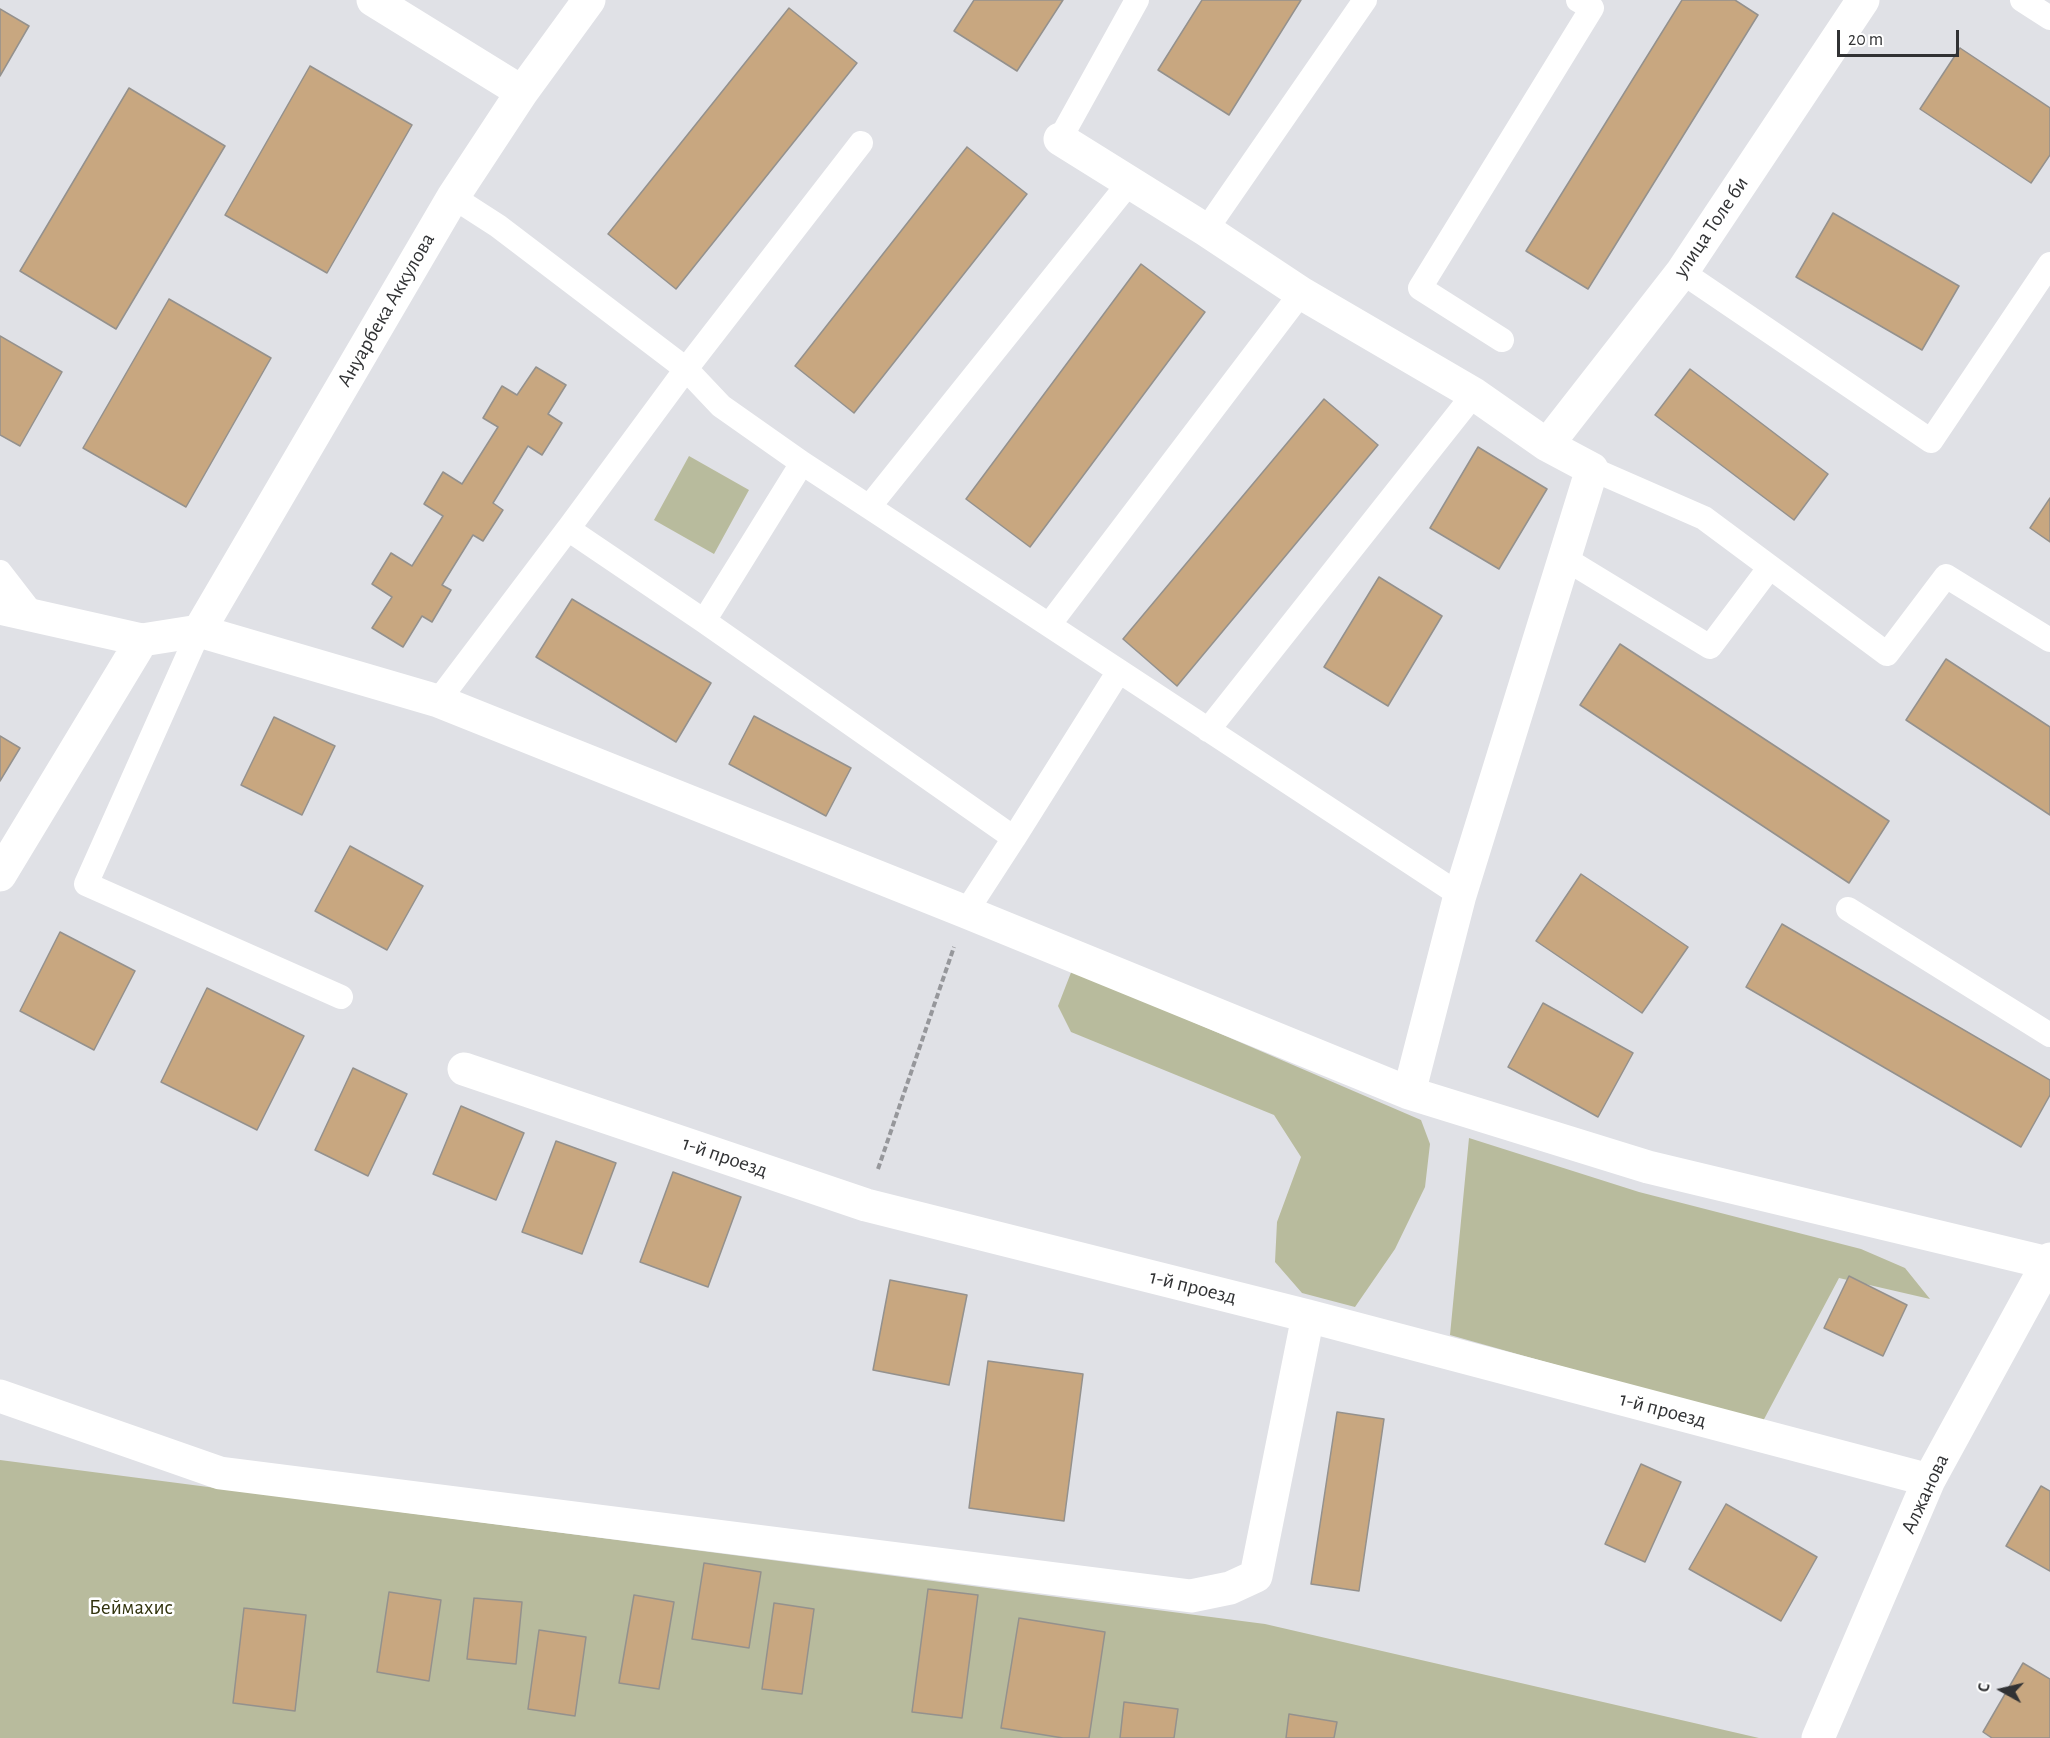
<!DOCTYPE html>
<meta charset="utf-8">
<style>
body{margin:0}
#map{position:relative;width:2050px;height:1738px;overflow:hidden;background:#e0e1e6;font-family:"Alegreya Sans",sans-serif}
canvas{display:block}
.north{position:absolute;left:1972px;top:1660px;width:60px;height:60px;-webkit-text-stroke:4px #fff;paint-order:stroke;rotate:278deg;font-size:16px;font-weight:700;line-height:24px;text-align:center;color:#313234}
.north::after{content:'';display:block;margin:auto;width:21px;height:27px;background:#313234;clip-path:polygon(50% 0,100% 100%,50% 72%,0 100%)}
.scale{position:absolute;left:1837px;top:30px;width:122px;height:27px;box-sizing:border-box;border:3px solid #313234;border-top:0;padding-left:8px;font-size:18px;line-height:21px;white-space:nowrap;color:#313234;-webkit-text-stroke:4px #fff;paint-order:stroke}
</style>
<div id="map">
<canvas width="2050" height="1738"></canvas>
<div class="north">С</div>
<div class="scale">20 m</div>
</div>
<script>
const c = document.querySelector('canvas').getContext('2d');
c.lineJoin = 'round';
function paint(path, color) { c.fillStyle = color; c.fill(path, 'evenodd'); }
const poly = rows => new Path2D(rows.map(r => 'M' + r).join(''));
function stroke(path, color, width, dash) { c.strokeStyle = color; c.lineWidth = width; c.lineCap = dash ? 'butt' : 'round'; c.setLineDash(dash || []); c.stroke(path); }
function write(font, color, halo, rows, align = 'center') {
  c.font = font + ' "Alegreya Sans",sans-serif'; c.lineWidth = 5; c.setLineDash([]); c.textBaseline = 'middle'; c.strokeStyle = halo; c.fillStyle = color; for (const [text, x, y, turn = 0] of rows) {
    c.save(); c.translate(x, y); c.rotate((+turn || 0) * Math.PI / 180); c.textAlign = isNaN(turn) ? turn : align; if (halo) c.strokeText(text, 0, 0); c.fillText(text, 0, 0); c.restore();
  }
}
paint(poly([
 [689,456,749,490,714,554,654,520],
 [1072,970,1421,1120,1430,1144,1425,1187,1395,1249,1355,1307,1302,1293,1275,1262,1277,1222,1301,1157,1274,1115,1071,1032,1058,1006],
 [1469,1138,1639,1192,1861,1249,1905,1268,1930,1299,1839,1278,1762,1423,1450,1335],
 [0,1460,1265,1624,1759,1738,0,1738]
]), '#b8bb9d');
const building = poly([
 [974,0,1063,0,1017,71,954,31,974,0],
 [1202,0,1301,0,1229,115,1158,70,1202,0],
 [1682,0,1735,0,1758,15,1588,289,1526,251,1682,0],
 [789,8,857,63,676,289,608,234,789,8],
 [0,9,29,26,0,76,0,9],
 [1960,48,2050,108,2050,155,2031,183,1920,109,1960,48],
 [310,66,412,125,327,273,225,215,310,66],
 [129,88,225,146,116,329,20,271,129,88],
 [967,147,1027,194,854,413,795,366,967,147],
 [1833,213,1959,286,1922,350,1796,277,1833,213],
 [1141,264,1205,312,1030,547,966,499,1141,264],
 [169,299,271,358,186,507,83,448,169,299],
 [0,336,62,372,20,446,0,435,0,336],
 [536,367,566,385,548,414,562,423,542,455,528,446,493,503,503,510,483,541,473,535,442,585,451,590,432,622,422,616,403,647,372,628,392,597,372,584,391,553,412,566,443,516,424,504,443,472,462,484,498,427,483,418,502,386,517,395,536,367],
 [1690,369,1828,474,1794,520,1655,415,1690,369],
 [1324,399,1378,445,1177,686,1123,639,1324,399],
 [1478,447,1547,489,1499,569,1430,528,1478,447],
 [2050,498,2050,542,2030,528,2050,498],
 [1379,577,1442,616,1388,706,1324,667,1379,577],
 [572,599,711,683,676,742,536,657,572,599],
 [1620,644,1889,821,1849,883,1580,705,1620,644],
 [1946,659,2050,727,2050,815,1906,720,1946,659],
 [754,716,851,768,826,816,729,764,754,716],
 [274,717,335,746,302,815,241,785,274,717],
 [0,736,20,748,0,781,0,736],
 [350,846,423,886,387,950,315,911,350,846],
 [1581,874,1688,947,1642,1013,1536,941,1581,874],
 [1782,924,2050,1080,2050,1095,2021,1147,1746,987,1782,924],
 [60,932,135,971,94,1050,20,1011,60,932],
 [207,988,304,1036,257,1130,161,1082,207,988],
 [1543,1003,1633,1053,1598,1117,1508,1067,1543,1003],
 [353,1068,407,1094,368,1176,315,1150,353,1068],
 [461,1106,524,1133,496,1200,433,1174,461,1106],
 [556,1141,616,1163,582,1254,522,1232,556,1141],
 [673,1172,741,1197,708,1287,640,1262,673,1172],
 [1849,1276,1907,1305,1883,1356,1824,1328,1849,1276],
 [890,1280,967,1295,949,1385,873,1370,890,1280],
 [988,1361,1083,1374,1064,1521,969,1508,988,1361],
 [1337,1412,1384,1419,1359,1591,1311,1584,1337,1412],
 [1641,1464,1681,1482,1645,1562,1605,1544,1641,1464],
 [2041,1486,2050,1491,2050,1571,2006,1546,2041,1486],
 [1726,1504,1817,1557,1781,1621,1689,1569,1726,1504],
 [704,1563,761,1572,749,1648,692,1639,704,1563],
 [928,1589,978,1595,962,1718,912,1712,928,1589],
 [389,1592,441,1600,429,1681,377,1672,389,1592],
 [634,1595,674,1602,659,1689,619,1683,634,1595],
 [474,1598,522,1602,516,1664,467,1659,474,1598],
 [774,1603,814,1609,802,1694,762,1689,774,1603],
 [244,1608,306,1615,295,1711,233,1703,244,1608],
 [1019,1618,1105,1632,1089,1738,1063,1738,1001,1728,1019,1618],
 [539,1630,586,1637,575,1716,528,1709,539,1630],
 [2023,1663,2050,1679,2050,1738,1992,1738,1983,1732,2023,1663],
 [1124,1702,1178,1709,1174,1738,1120,1738,1124,1702],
 [1289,1714,1337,1722,1334,1738,1286,1738,1289,1714]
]);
paint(building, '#c8a780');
stroke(building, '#94918d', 1.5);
stroke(poly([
 [878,1169,954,947]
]), '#96979b', 4, [6, 3]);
stroke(poly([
 [2022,0,2050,18],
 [1060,139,1137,0],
 [861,143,686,369,721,406,802,463,1049,625,1301,293],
 [453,197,498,226,686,369,568,529,704,621,1014,838,966,912],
 [1206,230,1365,0],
 [1682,272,1931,441,2050,264],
 [1502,340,1420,288,1592,8,1578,0],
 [1592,469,1704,518,1887,654,1946,576,2050,640],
 [869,507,1129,183],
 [1564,558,1710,647,1770,567],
 [0,572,34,616],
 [704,621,802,463],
 [1049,625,1460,895],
 [199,631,86,884,341,997],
 [438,701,568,529],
 [1208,730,1474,394],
 [1014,838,1119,671],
 [1848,909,2050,1035]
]), '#fff', 24);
stroke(poly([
 [373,0,522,92],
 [1060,139,1206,230,1301,293,1474,394,1547,445,1592,469,1460,895,1409,1093],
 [1547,445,1682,272,1863,0],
 [0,608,142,640,199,631,438,701,966,912,1409,1093,1648,1167,2048,1263],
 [199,631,453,197,522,92,589,0],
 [0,875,142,640],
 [464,1069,866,1205,1308,1316,1929,1480],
 [0,1396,220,1473,1191,1596,1230,1588,1256,1576,1308,1316],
 [1818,1738,1929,1480,2050,1259]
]), '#fff', 33);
write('21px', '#313234', '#fff', [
 ["улица Толе би",1711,227,-56],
 ["Ануарбека Аккулова",386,310,-60],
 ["1-й проезд",725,1157,19],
 ["1-й проезд",1193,1287,14],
 ["1-й проезд",1663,1410,15],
 ["Алжанова",1925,1494,-65]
]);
write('21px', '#32340e', '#fff', [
 ["Беймахис",131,1608]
]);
</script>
